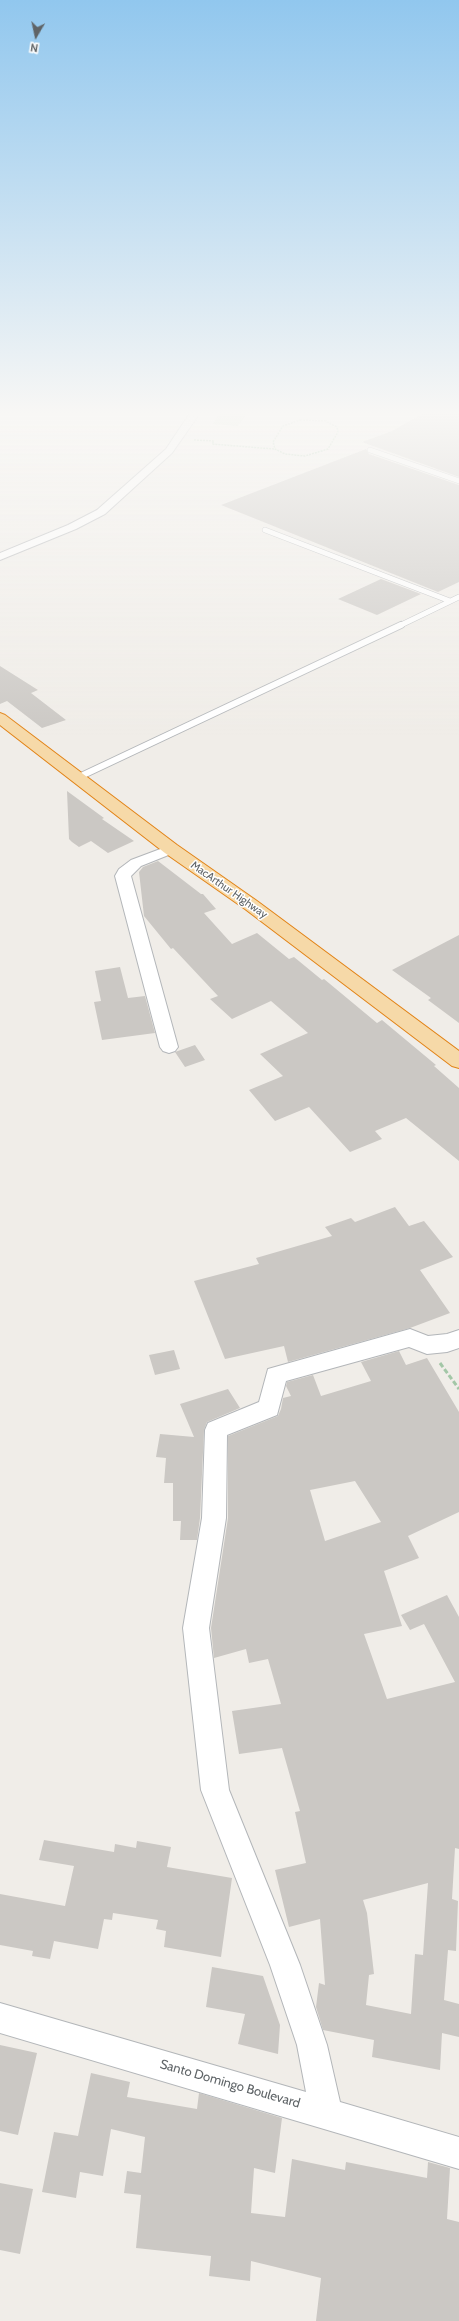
<!DOCTYPE html>
<style>
body{margin:0}
#map{position:relative;width:459px;height:2321px;overflow:hidden;background:#f0ede8;font-family:Cabin,sans-serif}
canvas{display:block}
.north{position:absolute;left:16px;top:16px;width:40px;height:40px;-webkit-text-stroke:3px #fff;paint-order:stroke;rotate:189deg;font-size:11px;font-weight:700;line-height:16px;text-align:center;color:#5f6467}
.north::after{content:'';display:block;margin:auto;width:14px;height:18px;background:#5f6467;clip-path:polygon(50% 0,100% 100%,50% 72%,0 100%)}
</style>
<div id="map">
<canvas width="459" height="2321"></canvas>
<div class="north">N</div>
</div>
<script>
const c = document.querySelector('canvas').getContext('2d');
c.lineJoin = 'round';
function paint(path, color) { c.fillStyle = color; c.fill(path, 'evenodd'); }
const poly = rows => new Path2D(rows.map(r => 'M' + r).join(''));
function stroke(path, color, width, dash) { c.strokeStyle = color; c.lineWidth = width; c.lineCap = dash ? 'butt' : 'round'; c.setLineDash(dash || []); c.stroke(path); }
function write(font, color, halo, rows, align = 'center') {
  c.font = font + ' Cabin,sans-serif'; c.lineWidth = 3; c.setLineDash([]); c.textBaseline = 'middle'; c.strokeStyle = halo; c.fillStyle = color; for (const [text, x, y, turn = 0] of rows) {
    c.save(); c.translate(x, y); c.rotate((+turn || 0) * Math.PI / 180); c.textAlign = isNaN(turn) ? turn : align; if (halo) c.strokeText(text, 0, 0); c.fillText(text, 0, 0); c.restore();
  }
}
paint(poly([
 [220,413,247,413,238,426,213,424]
]), '#cce5c7');
paint(poly([
 [424,413,459,413,459,477,362,442,392,431],
 [366,449,369,454,459,485,459,582,438,592,221,505],
 [381,579,421,594,377,615,338,599],
 [0,666,38,690,31,693,66,720,42,728,7,701,0,704],
 [67,791,104,818,102,819,134,841,108,853,91,841,79,847,72,842,69,839],
 [158,861,201,894,203,894,216,909,204,913,232,944,257,933,289,959,294,957,322,980,324,979,377,1023,382,1020,436,1065,434,1066,459,1088,459,1161,406,1118,375,1131,382,1139,350,1152,309,1107,275,1121,249,1090,283,1076,260,1054,308,1033,271,1001,232,1019,210,999,218,996,173,948,171,949,144,916,139,872,143,867],
 [459,935,459,1023,428,1000,431,998,392,970],
 [120,967,128,998,145,996,155,1033,102,1040,94,1002,101,1001,95,971],
 [195,1045,205,1060,185,1067,175,1052],
 [395,1207,409,1226,424,1221,453,1257,420,1270,450,1313,410,1328,288,1362,284,1346,225,1359,194,1281,259,1264,256,1258,332,1236,325,1227,351,1218,355,1222],
 [174,1350,180,1369,155,1375,149,1355],
 [399,1351,406,1365,427,1358,459,1412,459,1512,408,1536,419,1558,384,1571,402,1626,364,1634,387,1699,455,1682,424,1624,410,1630,401,1615,447,1595,459,1617,459,1849,455,1848,452,1899,458,1901,456,1951,448,1950,444,2000,459,2004,459,2037,442,2033,440,2070,372,2057,374,2040,323,2030,316,2007,319,1983,325,1985,320,1919,289,1927,275,1870,306,1863,295,1812,300,1811,282,1748,239,1754,232,1711,281,1704,268,1659,249,1663,246,1649,214,1658,211,1628,228,1518,228,1436,278,1416,281,1409,283,1398,291,1396,286,1386,287,1382,313,1375,321,1396,371,1381,361,1362],
 [355,1481,381,1522,325,1541,310,1490],
 [428,1883,423,1955,415,1954,411,2014,366,2005,369,1975,374,1974,367,1913,363,1900],
 [228,1389,240,1408,207,1422,204,1430,200,1518,197,1540,180,1540,181,1521,173,1521,173,1483,164,1483,166,1458,156,1457,160,1434,194,1437,180,1404],
 [44,1840,114,1852,115,1844,136,1848,137,1841,171,1847,167,1867,232,1878,221,1957,164,1947,166,1931,156,1929,158,1920,113,1913,112,1920,104,1919,98,1949,54,1941,50,1959,32,1956,33,1951,0,1945,0,1894,65,1906,74,1866,39,1860],
 [212,1967,263,1976,280,2025,278,2054,238,2044,245,2014,206,2007],
 [0,2045,37,2053,18,2135,0,2131],
 [91,2073,130,2082,127,2097,197,2109,199,2093,282,2118,275,2173,254,2168,251,2213,285,2217,292,2159,345,2170,346,2162,427,2178,428,2162,450,2168,447,2219,459,2222,459,2321,316,2321,321,2278,251,2261,250,2281,209,2276,211,2256,136,2248,141,2195,124,2193,127,2171,141,2173,145,2137,111,2129,103,2176,80,2172,76,2198,42,2192,54,2132,78,2136],
 [0,2183,33,2189,20,2254,0,2250]
]), '#cbc8c4');
const serviceFar1 = poly([
 [370,450,459,481],
 [265,530,450,601],
 [399,626,459,597]
]);
const service = poly([
 [79,777,401,625]
]);
const minor = poly([
 [190,413,200,413,172,453,105,514,76,529,0,560,0,553,68,525,97,510,166,449,190,413],
 [171,845,178,849,176,852,141,866,131,876,178,1047,175,1051,169,1053,163,1051,160,1047,115,876,119,869,131,860,171,845],
 [410,1329,428,1336,447,1334,459,1330,459,1348,447,1352,427,1354,409,1347,286,1381,277,1415,227,1435,226,1518,209,1628,229,1790,300,1965,327,2045,340,2102,459,2137,459,2169,0,2033,0,2003,306,2092,297,2045,270,1965,201,1790,183,1628,202,1518,205,1430,208,1423,259,1402,268,1369,410,1329]
]);
const trunk = poly([
 [0,713,5,715,177,845,257,901,459,1051,459,1068,452,1066,245,909,165,853,0,725,0,713]
]);
stroke(serviceFar1, '#b3b6b9', 6);
stroke(service, '#b3b6b9', 8);
stroke(minor, '#b3b6b9', 2);
stroke(trunk, '#e28316', 2);
stroke(poly([
 [300,420,325,421,337,427,338,432,328,449,305,456,285,454,275,449,273,442,283,426,300,420],
 [194,440,214,441,212,444,274,449]
]), '#a3c7a7', 1.5, [2, 1]);
stroke(poly([
 [440,1363,459,1389]
]), '#a3c7a7', 3, [5, 2.5]);
stroke(serviceFar1, '#fff', 5);
stroke(service, '#fff', 6);
paint(minor, '#fff');
paint(trunk, '#f6d9a8');
const sky = c.createLinearGradient(0, 0, 0, 738);
sky.addColorStop(0, '#91c7ee');
sky.addColorStop(0.56, '#f8f7f5');
sky.addColorStop(1, '#f8f7f500');
c.fillStyle = sky;
c.fillRect(0, 0, 459, 738);
write('11px', '#5f6467', '#fff', [
 ["MacArthur Highway",229,890,35]
]);
write('13px', '#5f6467', '#fff', [
 ["Santo Domingo Boulevard",230,2084,16]
]);
</script>
